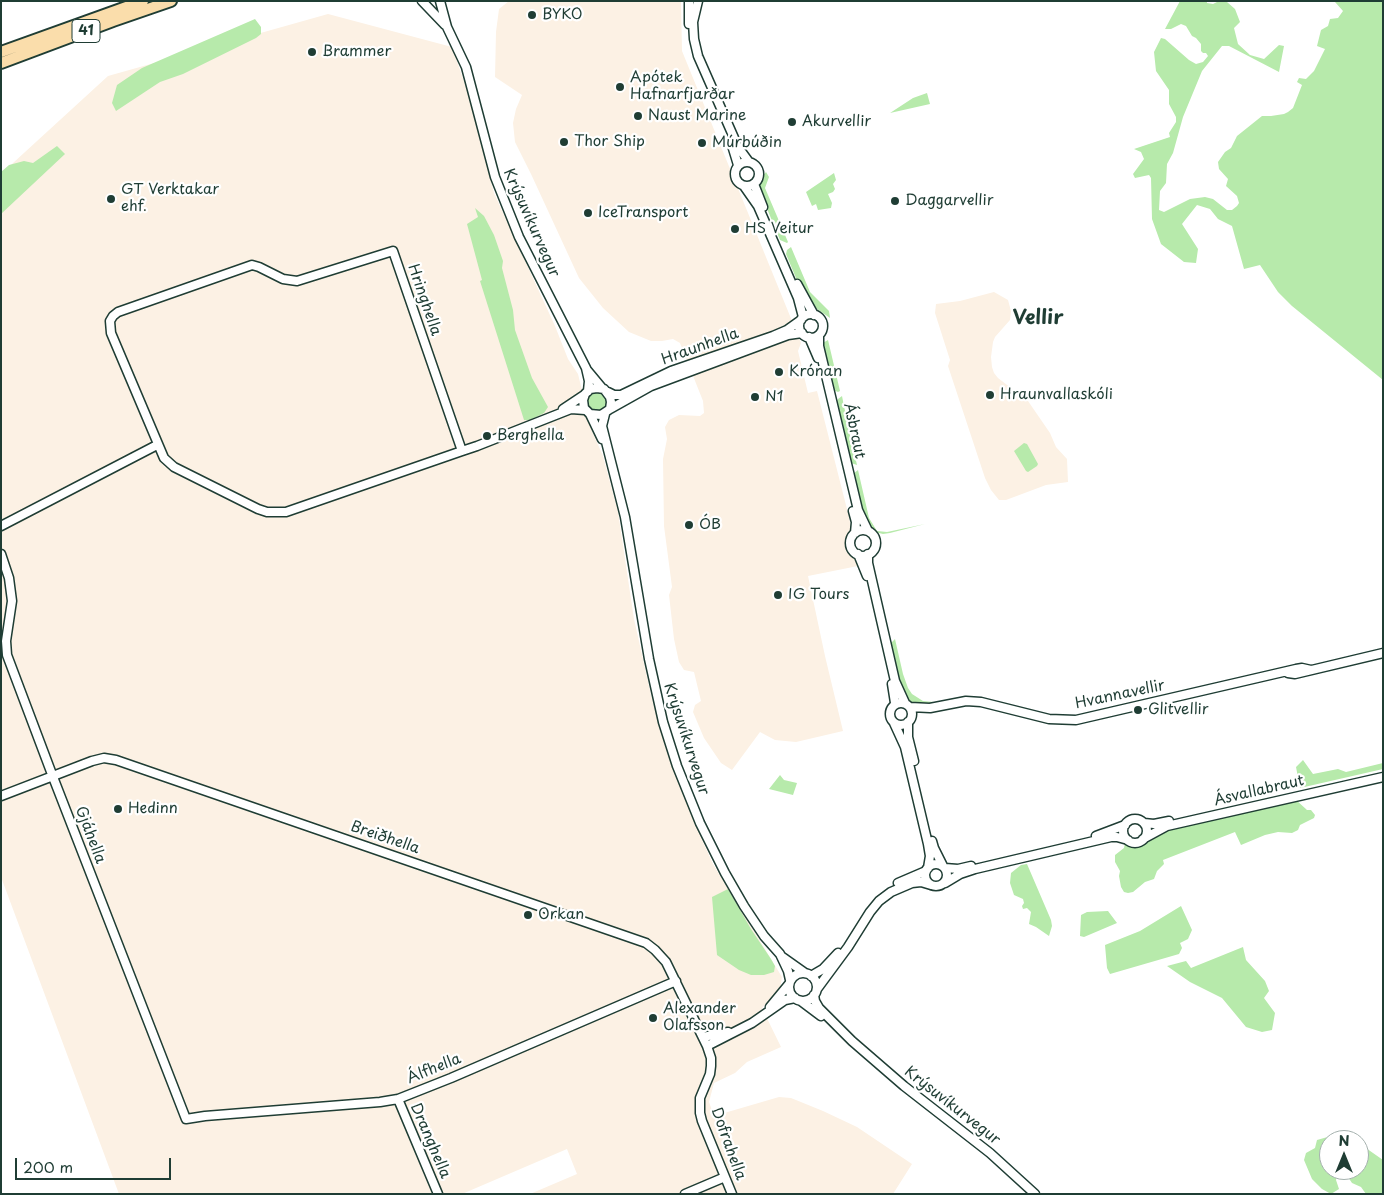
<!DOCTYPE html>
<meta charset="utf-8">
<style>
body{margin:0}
#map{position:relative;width:1384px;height:1195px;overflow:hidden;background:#fff;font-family:"Playpen Sans",sans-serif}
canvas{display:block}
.frame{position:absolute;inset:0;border:2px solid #1f3d34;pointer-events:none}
.north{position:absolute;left:1319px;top:1130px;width:50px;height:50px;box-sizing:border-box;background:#fff;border:1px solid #a5b1ae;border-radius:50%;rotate:0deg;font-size:14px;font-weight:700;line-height:20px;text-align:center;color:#1f3d34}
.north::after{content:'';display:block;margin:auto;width:18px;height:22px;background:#1f3d34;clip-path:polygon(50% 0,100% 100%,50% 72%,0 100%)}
.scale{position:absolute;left:15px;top:1158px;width:156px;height:22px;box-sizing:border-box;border:2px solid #1f3d34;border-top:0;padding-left:6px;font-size:15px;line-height:18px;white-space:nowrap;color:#1f3d34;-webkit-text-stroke:4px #fff;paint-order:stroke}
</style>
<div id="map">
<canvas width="1384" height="1195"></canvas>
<div class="frame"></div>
<div class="north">N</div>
<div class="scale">200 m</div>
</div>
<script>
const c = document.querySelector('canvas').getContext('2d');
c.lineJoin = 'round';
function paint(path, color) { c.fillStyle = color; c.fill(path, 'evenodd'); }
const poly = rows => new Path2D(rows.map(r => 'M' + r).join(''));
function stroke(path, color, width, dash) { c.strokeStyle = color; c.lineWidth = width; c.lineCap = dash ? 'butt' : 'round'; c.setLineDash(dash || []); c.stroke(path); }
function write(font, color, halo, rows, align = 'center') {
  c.font = font + ' "Playpen Sans",sans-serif'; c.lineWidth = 4.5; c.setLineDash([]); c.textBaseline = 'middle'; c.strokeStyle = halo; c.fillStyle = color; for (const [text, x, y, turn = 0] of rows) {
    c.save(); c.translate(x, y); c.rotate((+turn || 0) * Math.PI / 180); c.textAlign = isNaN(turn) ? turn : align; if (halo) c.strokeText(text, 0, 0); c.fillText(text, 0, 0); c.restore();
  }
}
paint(poly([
 [509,1,681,2,682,51,801,343,798,351,808,393,817,391,849,517,858,566,808,576,825,656,843,731,796,742,775,740,760,732,732,770,721,763,704,738,693,712,695,705,701,701,694,672,684,670,679,662,674,639,669,595,672,587,664,526,663,459,667,439,665,427,669,420,679,415,700,416,704,413,703,401,680,343,673,339,662,341,651,341,629,332,603,308,579,278,531,174,515,142,513,123,516,109,522,95,495,77,496,32,499,9],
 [328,14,452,47,468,93,494,193,555,326,568,359,578,374,592,431,603,456,618,512,634,619,651,695,665,746,692,817,713,864,782,977,780,989,762,1008,781,1047,747,1062,735,1073,714,1083,709,1102,714,1116,779,1097,791,1098,823,1111,857,1127,912,1164,893,1194,530,1194,577,1174,567,1149,462,1194,119,1194,1,877,1,174,108,76],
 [994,292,1008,300,1011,311,1010,320,995,337,993,342,991,357,992,367,994,373,998,378,1028,401,1050,433,1056,447,1067,459,1068,482,1046,485,1006,500,999,500,991,490,985,478,948,366,950,360,935,313,936,304,960,301]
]), '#fcf1e4');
paint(poly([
 [1180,1,1207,1,1207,3,1213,4,1219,1,1227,2,1235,9,1240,22,1234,28,1238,44,1250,55,1264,59,1279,45,1284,46,1279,72,1229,46,1222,46,1202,71,1183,117,1173,153,1167,164,1166,183,1160,191,1159,210,1164,212,1190,199,1205,197,1213,199,1227,210,1232,210,1237,206,1239,203,1237,196,1226,186,1228,179,1219,169,1218,162,1225,152,1231,148,1237,136,1262,116,1271,116,1284,114,1288,112,1293,108,1302,85,1297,82,1299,78,1306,79,1314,71,1325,49,1317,46,1321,30,1328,26,1330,19,1338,18,1343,11,1335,2,1383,1,1383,380,1292,306,1278,292,1260,265,1244,269,1232,226,1218,219,1210,209,1197,205,1182,224,1198,249,1196,263,1184,262,1161,244,1152,219,1151,178,1149,175,1135,178,1133,174,1144,159,1141,152,1134,149,1170,137,1169,133,1176,122,1176,117,1169,104,1169,90,1156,71,1154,52,1161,38,1165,39,1189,60,1196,64,1203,62,1208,56,1206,53,1203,53,1201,51,1201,44,1196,38,1192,36,1186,26,1181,24,1171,29,1165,29],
 [255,19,261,27,261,34,256,38,183,74,160,82,116,111,112,103,117,85,142,68],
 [927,93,930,104,890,113,913,98],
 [57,146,65,154,1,214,1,172,9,165,24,161,33,163],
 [766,172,769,177,765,188,788,242,787,243,780,240,758,187,762,177],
 [834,173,836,180,833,184,835,189,833,192,828,194,832,203,831,208,818,210,816,204,812,206,806,192],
 [475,208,484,216,494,235,503,261,502,268,513,310,515,330,532,378,548,407,544,413,530,420,524,420,480,281,482,280,467,224,478,217],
 [791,247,810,292,829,311,830,318,810,304,801,290,786,254,787,250],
 [828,340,840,391,838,392,833,390,821,344],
 '587 402a10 10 0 1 1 20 0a10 10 0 1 1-20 0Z',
 [842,396,849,431,857,465,851,463,836,403,838,399],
 [1024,443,1027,444,1038,464,1037,466,1028,472,1026,471,1014,451],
 [858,470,869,518,877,531,887,532,925,524,890,533,883,534,875,532,862,515,853,474],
 [895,639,903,674,908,688,912,694,923,701,934,702,934,703,925,705,913,704,906,698,900,686,890,644],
 [1303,760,1313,774,1338,769,1346,772,1383,763,1383,769,1300,788,1296,767],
 [780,775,784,780,797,783,793,795,769,789],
 [1295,799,1307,810,1311,810,1315,815,1314,818,1300,825,1298,830,1292,833,1278,832,1265,835,1241,845,1235,832,1163,860,1164,864,1157,871,1154,879,1145,882,1133,892,1128,893,1124,892,1121,887,1119,876,1120,871,1115,862,1115,855,1124,848,1125,842,1132,846,1140,846,1152,836,1166,828],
 [1027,864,1051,920,1052,926,1049,936,1036,927,1029,924,1031,912,1027,908,1023,909,1022,906,1024,903,1023,899,1014,895,1010,883,1011,873,1021,865],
 [728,889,751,929,771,959,775,966,774,972,764,975,751,975,739,970,717,955,712,897],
 [1181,906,1192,930,1188,939,1180,943,1182,948,1179,954,1110,974,1107,968,1105,945,1140,931],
 [1108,911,1117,923,1084,937,1080,936,1081,915,1087,912],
 [1243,947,1246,960,1265,981,1269,991,1264,998,1275,1013,1272,1030,1262,1032,1246,1027,1222,998,1190,982,1167,966,1186,961,1191,968],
 [1331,1136,1349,1140,1329,1140,1329,1170,1359,1170,1359,1144,1363,1146,1383,1160,1383,1194,1366,1194,1361,1187,1352,1183,1346,1174,1341,1173,1337,1175,1336,1180,1339,1189,1331,1194,1322,1189,1312,1179,1304,1160,1306,1153,1315,1148,1317,1140]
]), '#b7eaab');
const secondary = poly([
 [422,1,445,25],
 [440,1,447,27,466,67,495,177,519,237,586,368,589,381,588,391],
 [698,1,693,22,694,39,698,56,738,147,749,162],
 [689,24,689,1],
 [731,142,738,165],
 '735 174a12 12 0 1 1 24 0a12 12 0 1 1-24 0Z',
 [754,184,763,207],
 [744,186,758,206,798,298,803,317],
 [797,284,814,315],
 '799 326a12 12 0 1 1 24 0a12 12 0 1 1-24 0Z',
 [819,335,819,346,858,510,868,531],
 [809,337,818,358],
 [587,370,602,388],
 [608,392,614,395,621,395,671,371,773,336,787,330,801,320],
 [563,409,584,395],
 [610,409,651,386,788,335,802,333],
 [590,414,601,415,610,409,611,402,610,397,604,389,597,388,590,389,585,394,583,400,584,408,590,414,602,439],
 [605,414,602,426,625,517,649,659,663,722,677,766,700,823,725,873,744,906,764,936,780,954,788,971,790,980],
 [462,451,393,251,297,281,283,279,259,267,252,265,118,312,113,316,110,321,111,333,164,458,174,467,258,509,267,512,286,512,462,451,477,446,571,409,585,410],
 [853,511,856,522,855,533],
 [1,526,157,445],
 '850 543a13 13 0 1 1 26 0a13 13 0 1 1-26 0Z',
 [1,554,9,578,12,601,6,641,7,655,53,777,186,1119,205,1116,380,1102,398,1099,451,1078,676,981],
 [858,554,867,576],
 [868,554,868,563,895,681,905,703],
 [1288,673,1295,674,1383,653],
 [892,684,895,703],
 '890 714a11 11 0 1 1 22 0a11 11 0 1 1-22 0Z',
 [910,707,930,708,966,701,981,702,1049,719,1076,720,1296,669,1302,668,1311,670],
 [908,722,908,737,914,761],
 [894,723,905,747,928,844,930,856,928,868],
 [1,796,92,761,104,758,116,760,646,943,655,950,666,962,707,1046,711,1058,711,1066,710,1074,700,1098,700,1113,702,1121,732,1194],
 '1123 831a12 12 0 1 1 24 0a12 12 0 1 1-24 0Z',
 [1144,823,1154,824,1169,821],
 [1096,836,1125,825],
 [1143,839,1167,826,1383,777],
 [932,841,934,848,943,866],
 '925 875a11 11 0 1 1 22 0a11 11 0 1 1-22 0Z',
 [945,868,958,869,971,866],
 [898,883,926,871],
 [945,883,960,874,975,869,1111,837,1117,837,1128,840],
 [781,956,805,973],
 '789 987a14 14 0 1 1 28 0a14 14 0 1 1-28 0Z',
 [811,976,823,969,838,953],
 [817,989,848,947,870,912,879,901,891,892,912,883,921,882,931,885],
 [814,995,815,1001,819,1008,852,1041,904,1086,990,1153,1035,1194],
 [801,1001,821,1016],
 [770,1007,789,984],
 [703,1037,728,1032],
 [707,1046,752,1023,785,1000,795,998],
 [398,1099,438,1194],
 [685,1194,725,1177]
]);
const highway = poly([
 [1,52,143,1],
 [1,63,113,21,171,1]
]);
stroke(secondary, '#1f3d34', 11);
stroke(highway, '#1f3d34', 14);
stroke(secondary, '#fff', 8);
stroke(highway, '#faddab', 10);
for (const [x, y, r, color] of [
 [532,15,5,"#1f3d34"],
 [312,52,5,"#1f3d34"],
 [620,87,5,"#1f3d34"],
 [638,116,5,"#1f3d34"],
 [792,122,5,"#1f3d34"],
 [564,142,5,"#1f3d34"],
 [702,143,5,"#1f3d34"],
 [111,199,5,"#1f3d34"],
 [895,201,5,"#1f3d34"],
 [588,213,5,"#1f3d34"],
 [735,229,5,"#1f3d34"],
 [779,372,5,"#1f3d34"],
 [990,395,5,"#1f3d34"],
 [755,397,5,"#1f3d34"],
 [487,436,5,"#1f3d34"],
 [689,525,5,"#1f3d34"],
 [778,595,5,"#1f3d34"],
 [1138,710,5,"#1f3d34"],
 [118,809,5,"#1f3d34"],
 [528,915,5,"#1f3d34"],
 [653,1018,5,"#1f3d34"]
]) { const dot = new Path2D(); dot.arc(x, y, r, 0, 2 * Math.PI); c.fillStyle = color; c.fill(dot); stroke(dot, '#fff', 2); }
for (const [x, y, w] of [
 [86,31,28]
]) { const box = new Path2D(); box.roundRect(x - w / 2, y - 11.5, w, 23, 4); c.fillStyle = '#fff'; c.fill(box); stroke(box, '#1f3d34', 1); }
write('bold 14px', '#1f3d34', null, [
 ["41",86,31]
]);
write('15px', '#1f3d34', '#fff', [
 ["BYKO",542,15],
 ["Brammer",322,52],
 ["Apótek",630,78],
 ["Hafnarfjarðar",630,95],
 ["Naust Marine",648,116],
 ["Akurvellir",802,122],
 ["Thor Ship",574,142],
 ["Múrbúðin",712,143],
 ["GT Verktakar",121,190],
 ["ehf.",121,207],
 ["Daggarvellir",905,201],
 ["IceTransport",598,213],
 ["HS Veitur",745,229],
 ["Krónan",789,372],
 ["Hraunvallaskóli",1000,395],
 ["N1",765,397],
 ["Berghella",497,436],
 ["ÓB",699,525],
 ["IG Tours",788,595],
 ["Glitvellir",1148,710],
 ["Hedinn",128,809],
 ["Orkan",538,915],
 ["Alexander",663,1009],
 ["Olafsson",663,1026]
], 'left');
write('15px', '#1f3d34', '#fff', [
 ["Krýsuvíkurvegur",531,223,66],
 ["Hringhella",424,300,71],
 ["Hraunhella",700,347,-20],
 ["Ásbraut",854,431,78],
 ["Hvannavellir",1120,695,-12],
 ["Krýsuvíkurvegur",686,739,72],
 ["Ásvallabraut",1259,791,-13],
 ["Gjáhella",90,835,69],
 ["Breiðhella",385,838,19],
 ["Álfhella",434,1069,-22],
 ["Krýsuvíkurvegur",952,1106,38],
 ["Dranghella",430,1141,67],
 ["Dofrahella",728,1144,70]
]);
write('bold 20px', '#1f3d34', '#fff', [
 ["Vellir",1038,318]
]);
</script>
